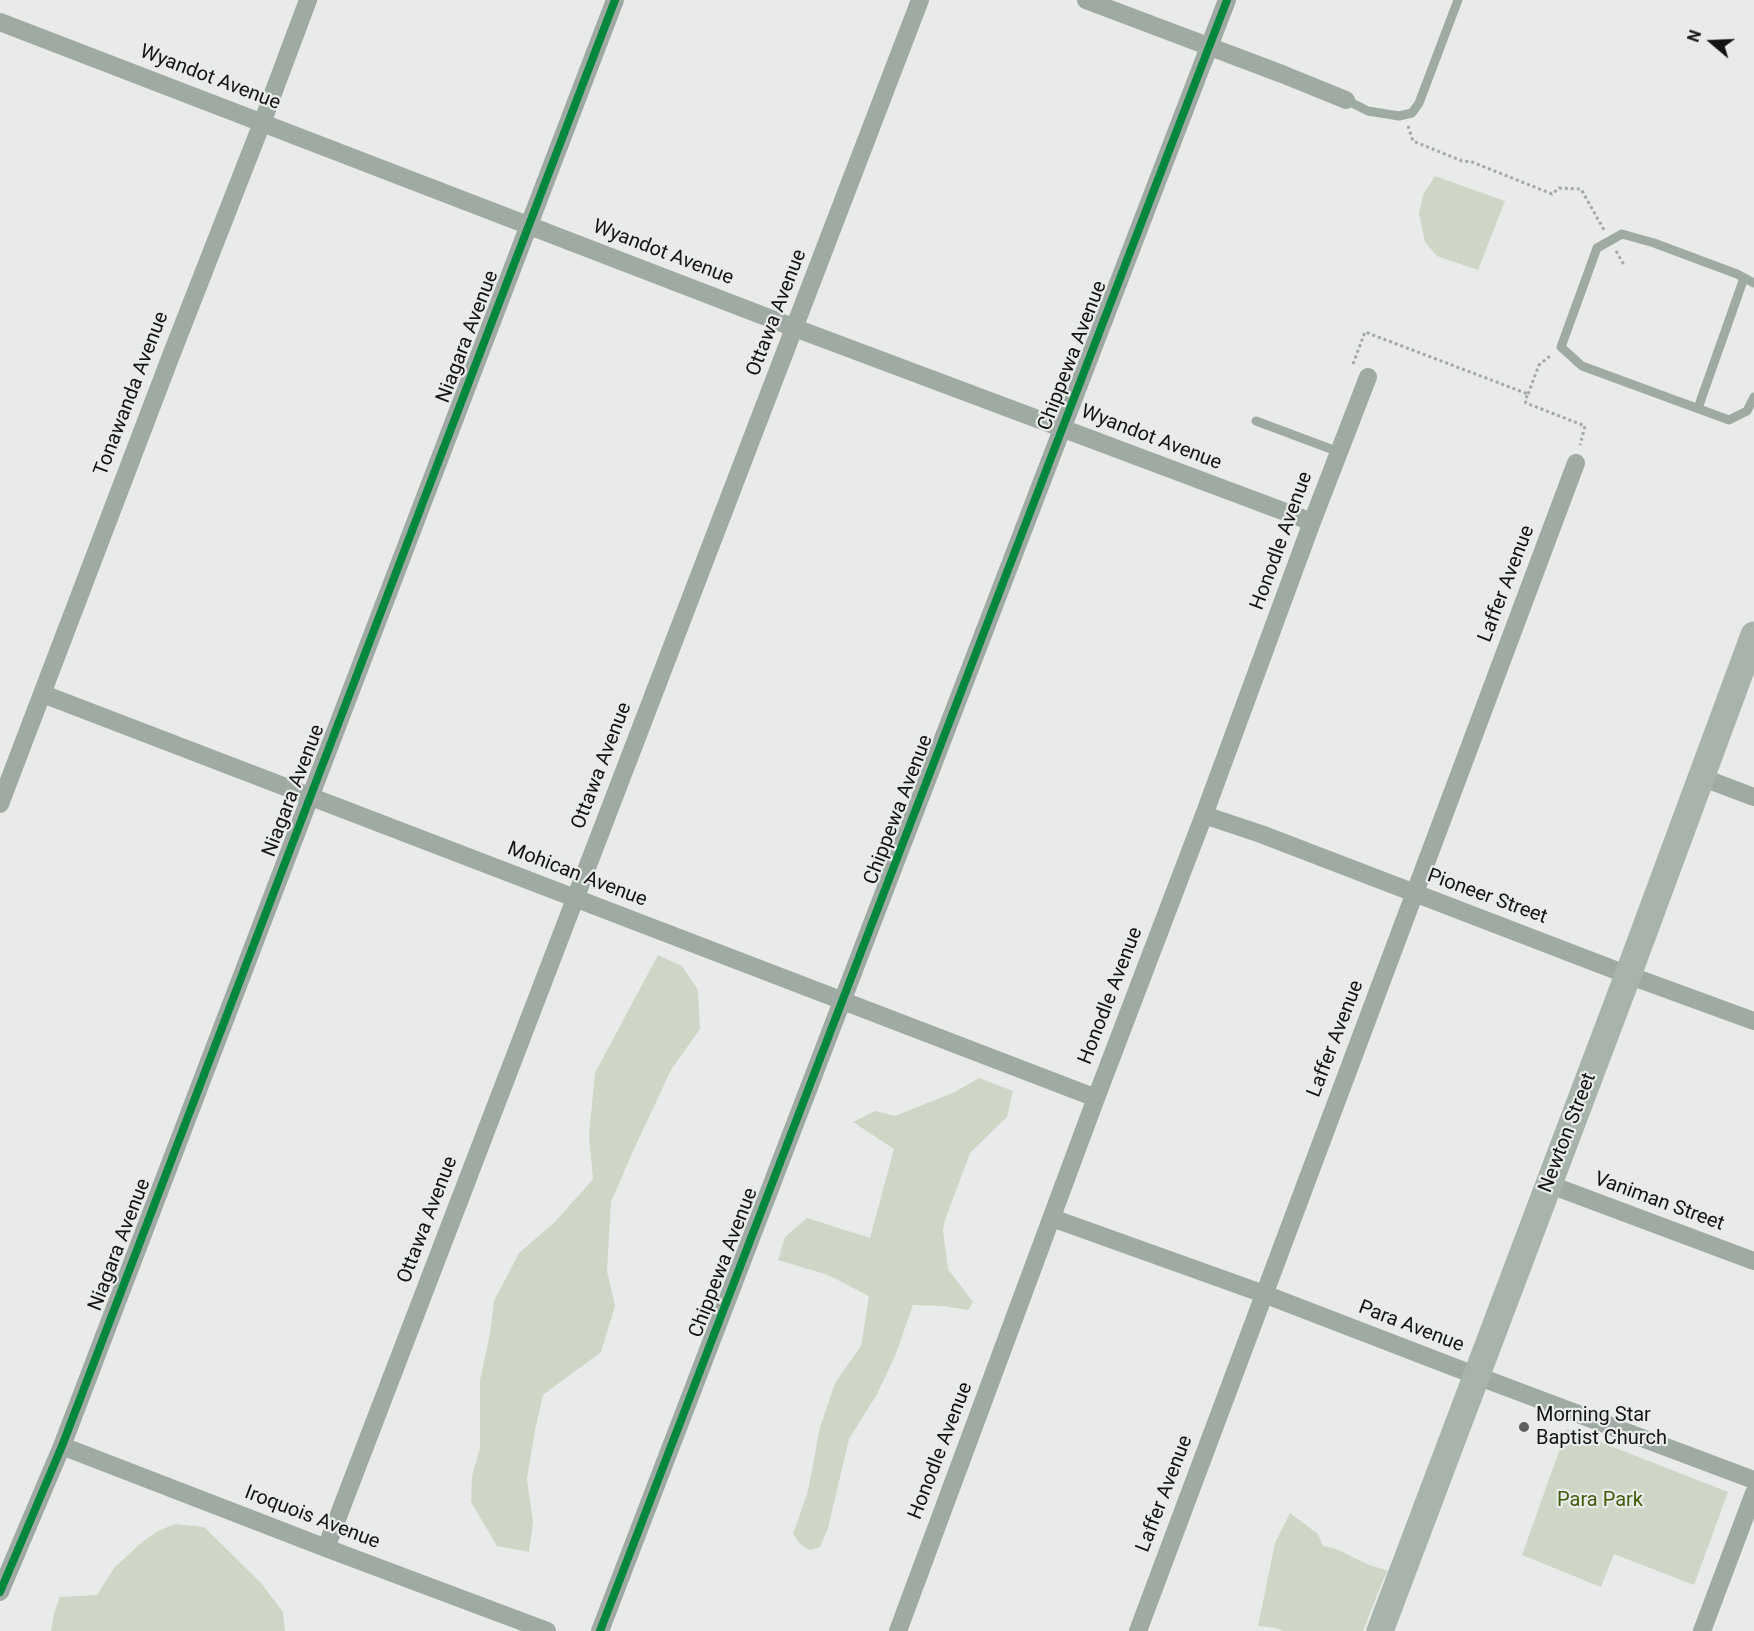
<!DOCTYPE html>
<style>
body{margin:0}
#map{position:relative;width:1754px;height:1631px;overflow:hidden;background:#e9ebea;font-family:Roboto,sans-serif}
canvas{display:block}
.north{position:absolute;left:1682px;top:12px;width:60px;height:60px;-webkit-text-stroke:4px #e8eceb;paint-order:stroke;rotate:289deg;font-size:16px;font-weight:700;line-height:24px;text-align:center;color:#131414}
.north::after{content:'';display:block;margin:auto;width:21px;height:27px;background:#131414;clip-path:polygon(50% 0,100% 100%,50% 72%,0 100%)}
</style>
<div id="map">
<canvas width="1754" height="1631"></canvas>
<div class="north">N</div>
</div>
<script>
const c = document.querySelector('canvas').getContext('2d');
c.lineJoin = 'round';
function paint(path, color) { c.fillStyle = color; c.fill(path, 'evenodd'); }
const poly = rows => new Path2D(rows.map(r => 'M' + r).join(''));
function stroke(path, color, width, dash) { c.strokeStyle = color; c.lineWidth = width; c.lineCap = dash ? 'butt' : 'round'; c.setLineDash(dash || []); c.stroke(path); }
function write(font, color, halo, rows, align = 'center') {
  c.font = font + ' Roboto,sans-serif'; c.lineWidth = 4.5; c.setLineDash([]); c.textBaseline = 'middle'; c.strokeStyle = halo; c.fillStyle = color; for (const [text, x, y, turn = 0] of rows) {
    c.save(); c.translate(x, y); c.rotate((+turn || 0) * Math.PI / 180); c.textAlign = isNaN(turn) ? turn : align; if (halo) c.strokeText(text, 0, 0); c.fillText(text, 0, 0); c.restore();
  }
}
paint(poly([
 [1435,176,1505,201,1478,270,1437,256,1425,242,1419,214,1423,195],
 [658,955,682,966,698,990,700,1029,671,1070,633,1151,611,1202,607,1271,615,1306,601,1352,543,1395,535,1430,527,1479,533,1522,529,1552,497,1546,471,1502,472,1476,480,1448,480,1380,490,1334,494,1301,519,1253,555,1222,593,1179,589,1135,595,1073],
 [979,1078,1013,1091,1007,1117,970,1153,945,1220,943,1230,948,1269,973,1302,968,1310,943,1306,913,1305,895,1356,877,1394,849,1439,828,1528,820,1547,810,1550,800,1544,793,1534,808,1491,820,1427,835,1383,861,1346,869,1296,828,1275,778,1260,785,1237,807,1218,870,1238,894,1149,853,1122,875,1111,895,1116,955,1092],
 [1567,1429,1728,1492,1694,1585,1614,1554,1601,1587,1522,1555],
 [1290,1513,1318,1534,1323,1546,1336,1549,1367,1564,1388,1571,1383,1580,1363,1631,1284,1631,1276,1628,1258,1626,1275,1543],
 [175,1524,204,1527,261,1583,283,1612,285,1631,51,1631,54,1614,60,1597,97,1595,114,1568,142,1542,158,1531]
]), '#ced6c5');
stroke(poly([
 [1408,126,1413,141,1462,161,1472,162,1552,194,1559,188,1581,189,1604,230],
 [1616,251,1624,265],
 [1353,364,1365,332,1528,394,1525,400,1526,403,1585,426,1580,445],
 [1528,394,1539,365,1550,356]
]), '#a3aaa4', 3, [3, 3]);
stroke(poly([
 [1346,100,1368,111,1399,116,1412,113,1419,103,1458,0],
 [1754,283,1737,274,1654,243,1622,234,1597,248,1561,347,1582,366,1729,420,1747,411,1754,397],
 [1698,408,1744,278],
 [1256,421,1339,452]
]), '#9faba2', 9);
stroke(poly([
 [1086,0,1282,74,1346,100],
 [0,22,795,328,1312,522],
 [43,694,1096,1098],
 [1701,777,1754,797],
 [0,804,172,353,262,123,308,0],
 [1204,815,1261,834,1628,975,1754,1021],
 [1548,1184,1754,1261],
 [1052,1218,1264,1294,1477,1376,1754,1480],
 [62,1446,326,1548,547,1631],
 [326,1548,920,0],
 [0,1592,62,1446,615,0],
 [600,1631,1227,0],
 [898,1631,1096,1098,1204,815,1312,522,1368,377],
 [1138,1631,1576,463],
 [1702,1631,1754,1493]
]), '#9faba2', 18);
stroke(poly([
 [1380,1631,1628,975,1754,635]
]), '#a8b4ab', 27);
stroke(poly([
 [0,1592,62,1446,615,0],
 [600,1631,1227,0]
]), '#00873e', 8);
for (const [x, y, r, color] of [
 [1524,1427,6,"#5e5f5f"]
]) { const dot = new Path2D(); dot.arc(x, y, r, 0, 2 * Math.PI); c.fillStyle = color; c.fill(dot); stroke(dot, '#e8eceb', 2); }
write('20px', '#131414', '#e8eceb', [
 ["Wyandot Avenue",210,78,21],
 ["Wyandot Avenue",663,253,21],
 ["Ottawa Avenue",777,313,-69],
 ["Niagara Avenue",468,337,-69],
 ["Chippewa Avenue",1073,356,-69],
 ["Tonawanda Avenue",132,394,-69],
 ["Wyandot Avenue",1151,438,21],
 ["Honodle Avenue",1282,541,-70],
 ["Laffer Avenue",1507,584,-69],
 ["Ottawa Avenue",602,766,-69],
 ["Niagara Avenue",294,791,-69],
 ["Chippewa Avenue",899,810,-69],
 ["Mohican Avenue",577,875,21],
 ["Pioneer Street",1487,897,20],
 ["Honodle Avenue",1111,996,-69],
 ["Laffer Avenue",1336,1039,-69],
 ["Newton Street",1568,1133,-69],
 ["Vaniman Street",1659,1202,20],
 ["Ottawa Avenue",428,1220,-69],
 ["Niagara Avenue",120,1245,-69],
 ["Chippewa Avenue",724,1263,-69],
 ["Para Avenue",1411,1327,21],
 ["Honodle Avenue",941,1451,-69],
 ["Laffer Avenue",1165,1494,-69],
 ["Iroquois Avenue",312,1518,21]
]);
write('20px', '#131414', '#e8eceb', [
 ["Morning Star",1536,1416],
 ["Baptist Church",1536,1439]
], 'left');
write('20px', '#435b0a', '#e8eceb', [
 ["Para Park",1600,1501]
]);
</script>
